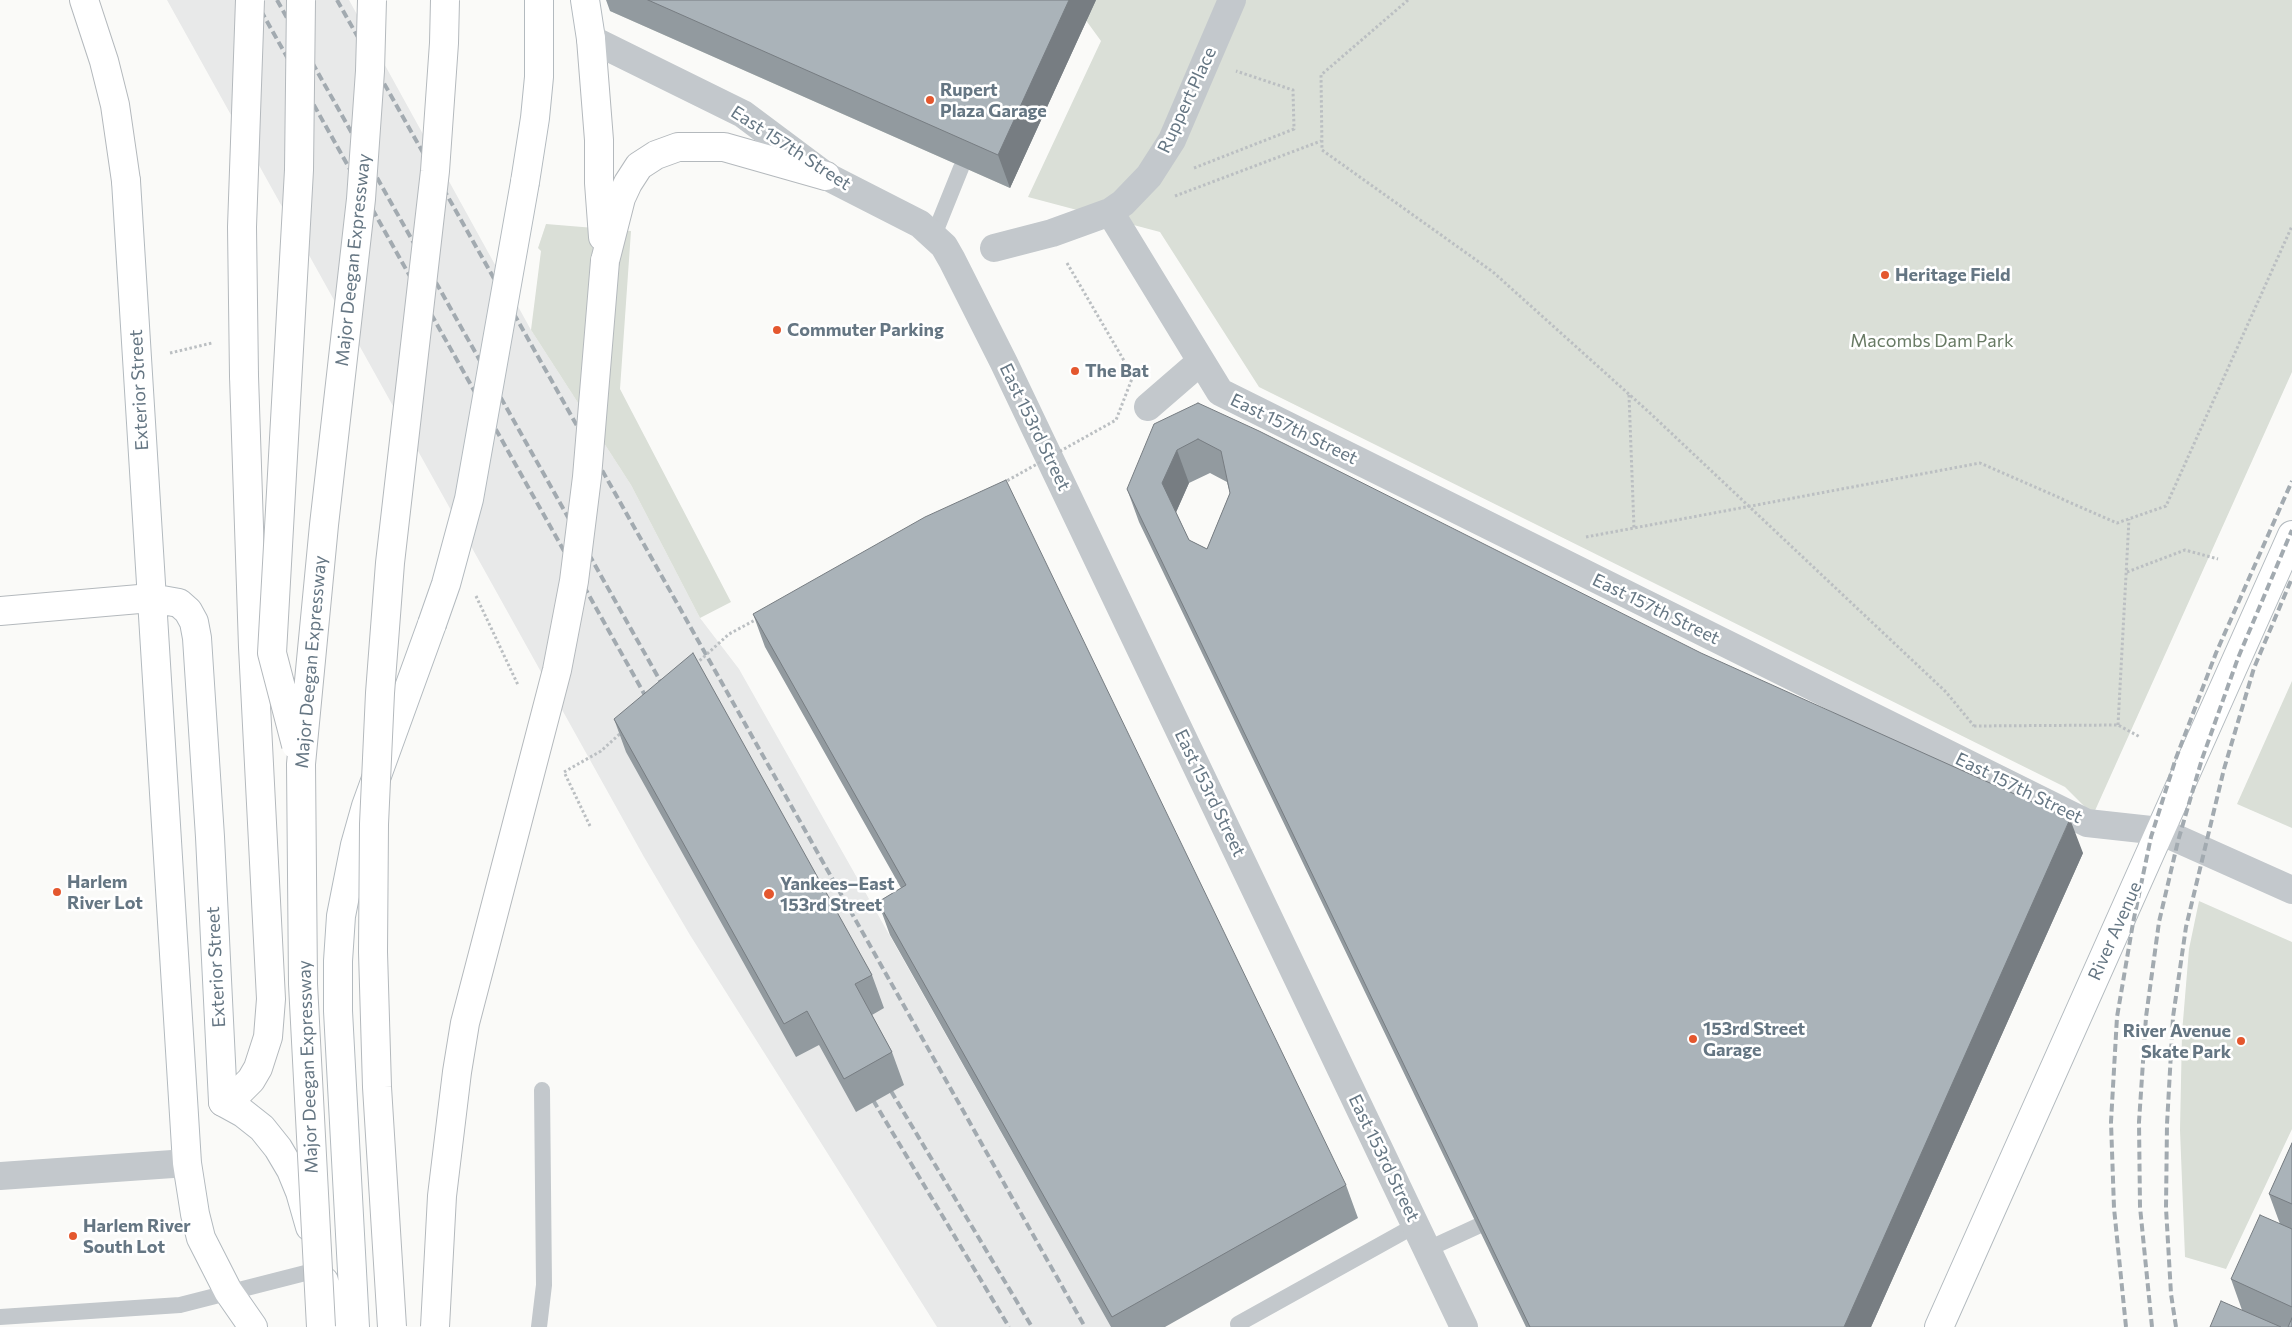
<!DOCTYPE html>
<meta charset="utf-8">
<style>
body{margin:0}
canvas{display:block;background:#fafaf8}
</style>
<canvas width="2292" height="1327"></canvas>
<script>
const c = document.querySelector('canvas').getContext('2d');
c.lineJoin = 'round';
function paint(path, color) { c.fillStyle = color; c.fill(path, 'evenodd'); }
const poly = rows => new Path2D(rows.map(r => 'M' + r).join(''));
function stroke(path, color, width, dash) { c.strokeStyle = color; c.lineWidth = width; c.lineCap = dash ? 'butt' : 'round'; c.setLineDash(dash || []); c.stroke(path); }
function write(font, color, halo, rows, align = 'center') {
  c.font = font + ' Commissioner,sans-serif'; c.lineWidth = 5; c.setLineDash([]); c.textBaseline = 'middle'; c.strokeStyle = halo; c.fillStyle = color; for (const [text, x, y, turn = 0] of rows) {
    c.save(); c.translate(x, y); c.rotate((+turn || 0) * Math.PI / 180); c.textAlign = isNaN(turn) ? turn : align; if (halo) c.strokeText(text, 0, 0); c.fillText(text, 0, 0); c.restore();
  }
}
paint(poly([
 [167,0,349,0,531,330,631,485,700,618,739,669,1111,1327,937,1327,690,935,644,857]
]), '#e8e9e9');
paint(poly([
 [610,0,2292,0,2292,372,2093,815,2065,787,1259,387,1160,232,1028,197,1101,41,1085,19,1010,188,610,11],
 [546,224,631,231,620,389,731,602,700,618,631,485,531,330,541,251,538,248],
 [2292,681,2292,828,2237,804],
 [2199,901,2292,942,2292,1129,2226,1269,2185,1257,2180,1130,2182,1033,2189,949]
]), '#dadfd7');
const secondary = poly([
 [585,0,591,39],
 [126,181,187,1163,195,1214,201,1238,228,1291,253,1327],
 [525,182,535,118,539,77,539,0],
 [151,598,179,603,188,611,194,622,197,638,210,837,223,1102],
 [223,1102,243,1113,262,1128,278,1148,291,1170,300,1192,310,1227],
 [324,1281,337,1327],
 [355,1327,338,1011,338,961,341,916,355,845,366,806,432,624],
 [1939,1327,2292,535]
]);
const highway = poly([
 [84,0,104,61,115,105,126,181],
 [591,39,599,140,599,183,603,237],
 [605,261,621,198,628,183,639,166,656,155,678,147,724,147,826,176],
 [0,611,151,598],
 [223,1102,239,1092,251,1080,258,1068,268,1037,271,999,253,647,244,376]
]);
stroke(secondary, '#b3babf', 30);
stroke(highway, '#b4b9bd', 30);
stroke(poly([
 [1408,0,1321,75,1322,150,1493,272,1651,414,1946,692,1974,726],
 [1194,168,1294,129,1293,90,1236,71],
 [1175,196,1321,141],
 [1067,263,1133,376],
 [170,353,212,343],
 [1629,395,1634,528],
 [1586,537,1980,463,2117,523,2166,506,2292,226],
 [2127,572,2185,550,2218,559],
 [476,596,518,685],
 [2118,725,2129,519],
 [1974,726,2118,725,2140,737]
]), '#bbbfc2', 3, [2.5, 2.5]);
stroke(poly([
 [934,235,961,168],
 [1428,1249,1478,1226],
 [0,1317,180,1305,321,1269],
 [1238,1324,1416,1225],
 [539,1327,544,1285,542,1090]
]), '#c3c8cc', 16);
stroke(poly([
 [591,39,743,114,826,176,920,224,944,246,952,260,1004,363,1464,1327],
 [1110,212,1220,392,2087,823,2160,831,2292,890],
 [994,248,1052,233,1110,212,1123,203,1149,176,1172,140,1232,0],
 [1148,407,1200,362],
 [0,1176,187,1163]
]), '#c3c8cc', 28);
stroke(secondary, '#fff', 28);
stroke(highway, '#fff', 28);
stroke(poly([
 [255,0,651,706],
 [277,0,667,693],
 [337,0,1085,1327],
 [885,1081,1032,1327],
 [867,1090,1009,1327],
 [2126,1327,2114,1208,2111,1122,2117,1017,2133,923,2151,837,2176,758,2216,653,2292,481],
 [2152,1327,2140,1207,2139,1122,2146,1017,2159,922,2178,841,2202,759,2238,658,2292,530],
 [2176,1327,2171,1294,2166,1208,2167,1124,2173,1017,2186,927,2224,769,2254,668,2292,578]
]), '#a2aab0', 4, [8, 4]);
const secondaryBridge = poly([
 [432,624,446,584,469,499,525,182]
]);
const highwayBridge = poly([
 [244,376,242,227,250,0],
 [296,745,272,653,299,170,301,0],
 [321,1327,303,984,301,764,324,525,361,199,370,71,372,0],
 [392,1327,377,1087,373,952,374,824,380,693,390,563,435,171,444,43,445,0],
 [435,1327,442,1196,457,1072,465,1023,557,670,574,581,587,477,605,261]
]);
stroke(secondaryBridge, '#b3babf', 30, []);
stroke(highwayBridge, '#b4b9bd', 30, []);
stroke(poly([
 [1003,483,1116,420,1133,376],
 [696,664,729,634,757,619],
 [590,826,564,772,601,751,623,731]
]), '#bbbfc2', 3, [2.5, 2.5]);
stroke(secondaryBridge, '#fff', 28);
stroke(highwayBridge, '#fff', 28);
paint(poly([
 [606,0,1096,0,1010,188,610,11],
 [1198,403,2083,853,1871,1327,1526,1327,1139,522,1127,489],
 [1210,473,1227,482,1230,493,1207,549,1189,540,1176,512,1189,483],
 [753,614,1346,1185,1358,1218,1165,1327,1111,1327,890,935,878,902,901,888,765,647],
 [614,719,872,975,884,1008,872,1015,892,1052,904,1085,856,1112,819,1045,796,1057,626,752],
 [2292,1143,2292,1327,2210,1327,2242,1310,2231,1279,2280,1224,2269,1194]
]), '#929a9f');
paint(poly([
 [1069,0,1096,0,1010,188,998,155],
 [1177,450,1189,483,1174,517,1162,483],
 [2070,819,2083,853,1871,1327,1844,1327]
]), '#777d82');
const building = poly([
 [648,0,1069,0,998,155,648,0],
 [1198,403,1259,431,1701,653,2070,819,1844,1327,1530,1327,1127,489,1154,424,1198,403],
 [1198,439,1221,451,1230,493,1207,549,1189,540,1162,483,1177,450,1198,439],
 [1006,480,1346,1185,1112,1317,878,902,906,885,753,614,925,517,1006,480],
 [693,653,872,975,855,984,892,1052,844,1079,807,1011,784,1024,614,719,693,653],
 [2292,1143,2292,1204,2269,1194,2292,1143],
 [2260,1215,2292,1229,2292,1307,2231,1279,2260,1215],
 [2221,1301,2281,1327,2210,1327,2221,1301],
 [2292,1318,2292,1327,2288,1327,2292,1318]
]);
paint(building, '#aab3b9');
stroke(building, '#777d82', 1);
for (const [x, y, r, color] of [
 [930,100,5,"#e4572e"],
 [1885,275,5,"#e4572e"],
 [777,330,5,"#e4572e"],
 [1075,371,5,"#e4572e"],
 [57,892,5,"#e4572e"],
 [769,894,6,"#e4572e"],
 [1693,1039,5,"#e4572e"],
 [2241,1041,5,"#e4572e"],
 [73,1236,5,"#e4572e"]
]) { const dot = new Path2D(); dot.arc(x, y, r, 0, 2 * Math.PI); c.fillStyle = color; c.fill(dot); stroke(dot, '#fff', 2); }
write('bold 18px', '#657683', '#fff', [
 ["Rupert",940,90],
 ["Plaza Garage",940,111],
 ["Heritage Field",1895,275],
 ["Commuter Parking",787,330],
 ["The Bat",1085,371],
 ["Harlem",67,882],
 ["River Lot",67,903],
 ["Yankees–East",780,884],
 ["153rd Street",780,905],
 ["153rd Street",1703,1029],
 ["Garage",1703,1050],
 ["River Avenue",2231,1031,"right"],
 ["Skate Park",2231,1052,"right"],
 ["Harlem River",83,1226],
 ["South Lot",83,1247]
], 'left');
write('18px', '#657683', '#fff', [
 ["Ruppert Place",1187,100,-65],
 ["East 157th Street",791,148,33],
 ["Major Deegan Expressway",353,260,-84],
 ["Exterior Street",139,390,-93],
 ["East 153rd Street",1035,427,64],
 ["East 157th Street",1294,429,26],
 ["East 157th Street",1656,609,26],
 ["Major Deegan Expressway",311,662,-85],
 ["East 157th Street",2019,788,26],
 ["East 153rd Street",1210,793,64],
 ["River Avenue",2115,931,-66],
 ["Exterior Street",216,967,-93],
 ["Major Deegan Expressway",308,1067,-92],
 ["East 153rd Street",1384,1158,64]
]);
write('18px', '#687a64', '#fff', [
 ["Macombs Dam Park",1932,341]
]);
</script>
